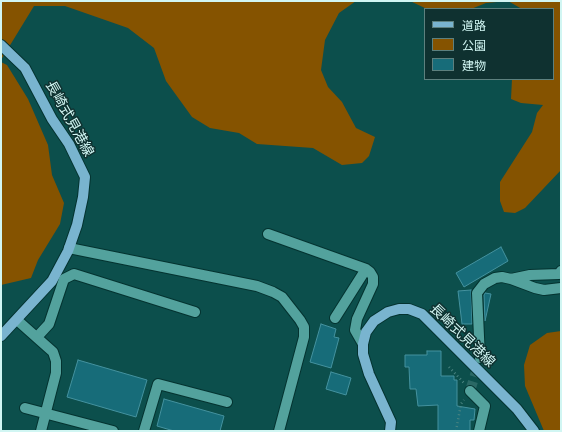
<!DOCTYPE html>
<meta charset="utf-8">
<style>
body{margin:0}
#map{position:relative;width:562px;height:432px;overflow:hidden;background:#0c4f4c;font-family:"Varela Round","Noto Sans JP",sans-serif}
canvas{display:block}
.frame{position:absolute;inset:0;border:2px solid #d1f6f3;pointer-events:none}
.legend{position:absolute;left:424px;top:8px;width:130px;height:72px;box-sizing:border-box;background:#0f3130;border:1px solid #5d807e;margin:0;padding:5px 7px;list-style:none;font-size:12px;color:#d1f6f3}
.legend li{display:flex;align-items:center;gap:8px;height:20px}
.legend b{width:20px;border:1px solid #5d807e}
</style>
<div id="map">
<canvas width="562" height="432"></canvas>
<div class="frame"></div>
<ul class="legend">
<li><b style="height:5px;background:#79b4cf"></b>道路</li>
<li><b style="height:11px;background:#855300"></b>公園</li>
<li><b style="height:11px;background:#176c79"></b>建物</li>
</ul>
</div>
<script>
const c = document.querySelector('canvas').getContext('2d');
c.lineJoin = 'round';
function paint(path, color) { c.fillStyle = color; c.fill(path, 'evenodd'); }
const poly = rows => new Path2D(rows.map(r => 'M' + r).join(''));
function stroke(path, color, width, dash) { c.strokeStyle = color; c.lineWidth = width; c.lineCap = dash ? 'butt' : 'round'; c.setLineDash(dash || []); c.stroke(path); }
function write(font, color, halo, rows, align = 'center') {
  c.font = font + ' "Varela Round","Noto Sans JP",sans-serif'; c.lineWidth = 3; c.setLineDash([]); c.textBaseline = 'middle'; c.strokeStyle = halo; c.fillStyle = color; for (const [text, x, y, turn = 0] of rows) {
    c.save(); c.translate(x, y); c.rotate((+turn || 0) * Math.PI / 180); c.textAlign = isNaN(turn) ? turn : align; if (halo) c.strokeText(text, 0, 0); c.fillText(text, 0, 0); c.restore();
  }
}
paint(poly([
 [1,1,356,1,339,13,325,40,321,70,328,87,342,102,356,128,375,137,369,156,362,163,342,165,313,148,257,144,239,133,210,128,192,117,166,81,154,48,128,28,65,6,34,6,1,60],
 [410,1,561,1,561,170,525,208,515,213,504,212,500,201,500,182,532,132,537,113,543,105,521,103,511,99,512,79,553,79,553,9,522,9,508,1,486,3,471,9,427,9],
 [1,62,7,65,28,99,48,145,52,175,64,203,60,224,38,260,31,278,1,285],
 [561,331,561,431,544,431,525,386,524,365,530,345,547,333]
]), '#855300');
const building = poly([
 [501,247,508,261,464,287,456,273,501,247],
 [471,290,472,324,462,324,458,291,471,290],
 [485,293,491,294,485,321,484,295,485,293],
 [321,324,336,329,334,337,339,338,331,368,310,362,321,324],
 [427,351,441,351,441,376,454,376,454,380,457,380,457,406,475,409,474,420,470,420,470,431,438,431,438,405,418,406,416,389,410,389,409,367,405,367,405,355,427,355,427,351],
 [78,360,147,380,136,417,67,397,78,360],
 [331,372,351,378,346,395,326,389,331,372],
 [164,399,224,416,220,431,174,431,157,426,164,399]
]);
paint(building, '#176c79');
stroke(building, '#44929f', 1);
stroke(poly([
 [470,391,479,362]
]), '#2a6865', 10, [10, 5]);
const minor = poly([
 [268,234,366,269,370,272,373,277,373,284,357,319,355,330,363,344],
 [69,248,257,286,273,292,282,297,300,320,304,327,304,337,279,431],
 [511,279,530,275,559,274,561,271],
 [335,318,366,269],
 [17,320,53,352,56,361,56,373,41,431],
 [37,337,49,324,64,279,74,274,195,312],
 [480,358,477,293,484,284,495,278,502,277,511,279,535,288,544,290,561,288],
 [470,391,485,406,479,431],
 [25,408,113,431],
 [144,431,158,384,227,402]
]);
const major = poly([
 [1,45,25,68,52,119,69,144,85,177,83,197,77,225,68,251,52,281,1,336],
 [390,431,391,422,369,374,363,354,363,344,366,332,374,321,388,312,399,309,409,309,422,314,517,409,534,431]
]);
stroke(minor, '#043330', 12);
stroke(major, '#043330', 12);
stroke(poly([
 [449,367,464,383],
 [456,431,461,404,464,400]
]), '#4b8481', 2.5, [1, 3]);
stroke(minor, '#53a29d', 10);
stroke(major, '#79b4cf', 10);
write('14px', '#d1f6f3', '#0f3130', [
 ["長崎式見港線",69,119,61],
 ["長崎式見港線",462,336,44]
]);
</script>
